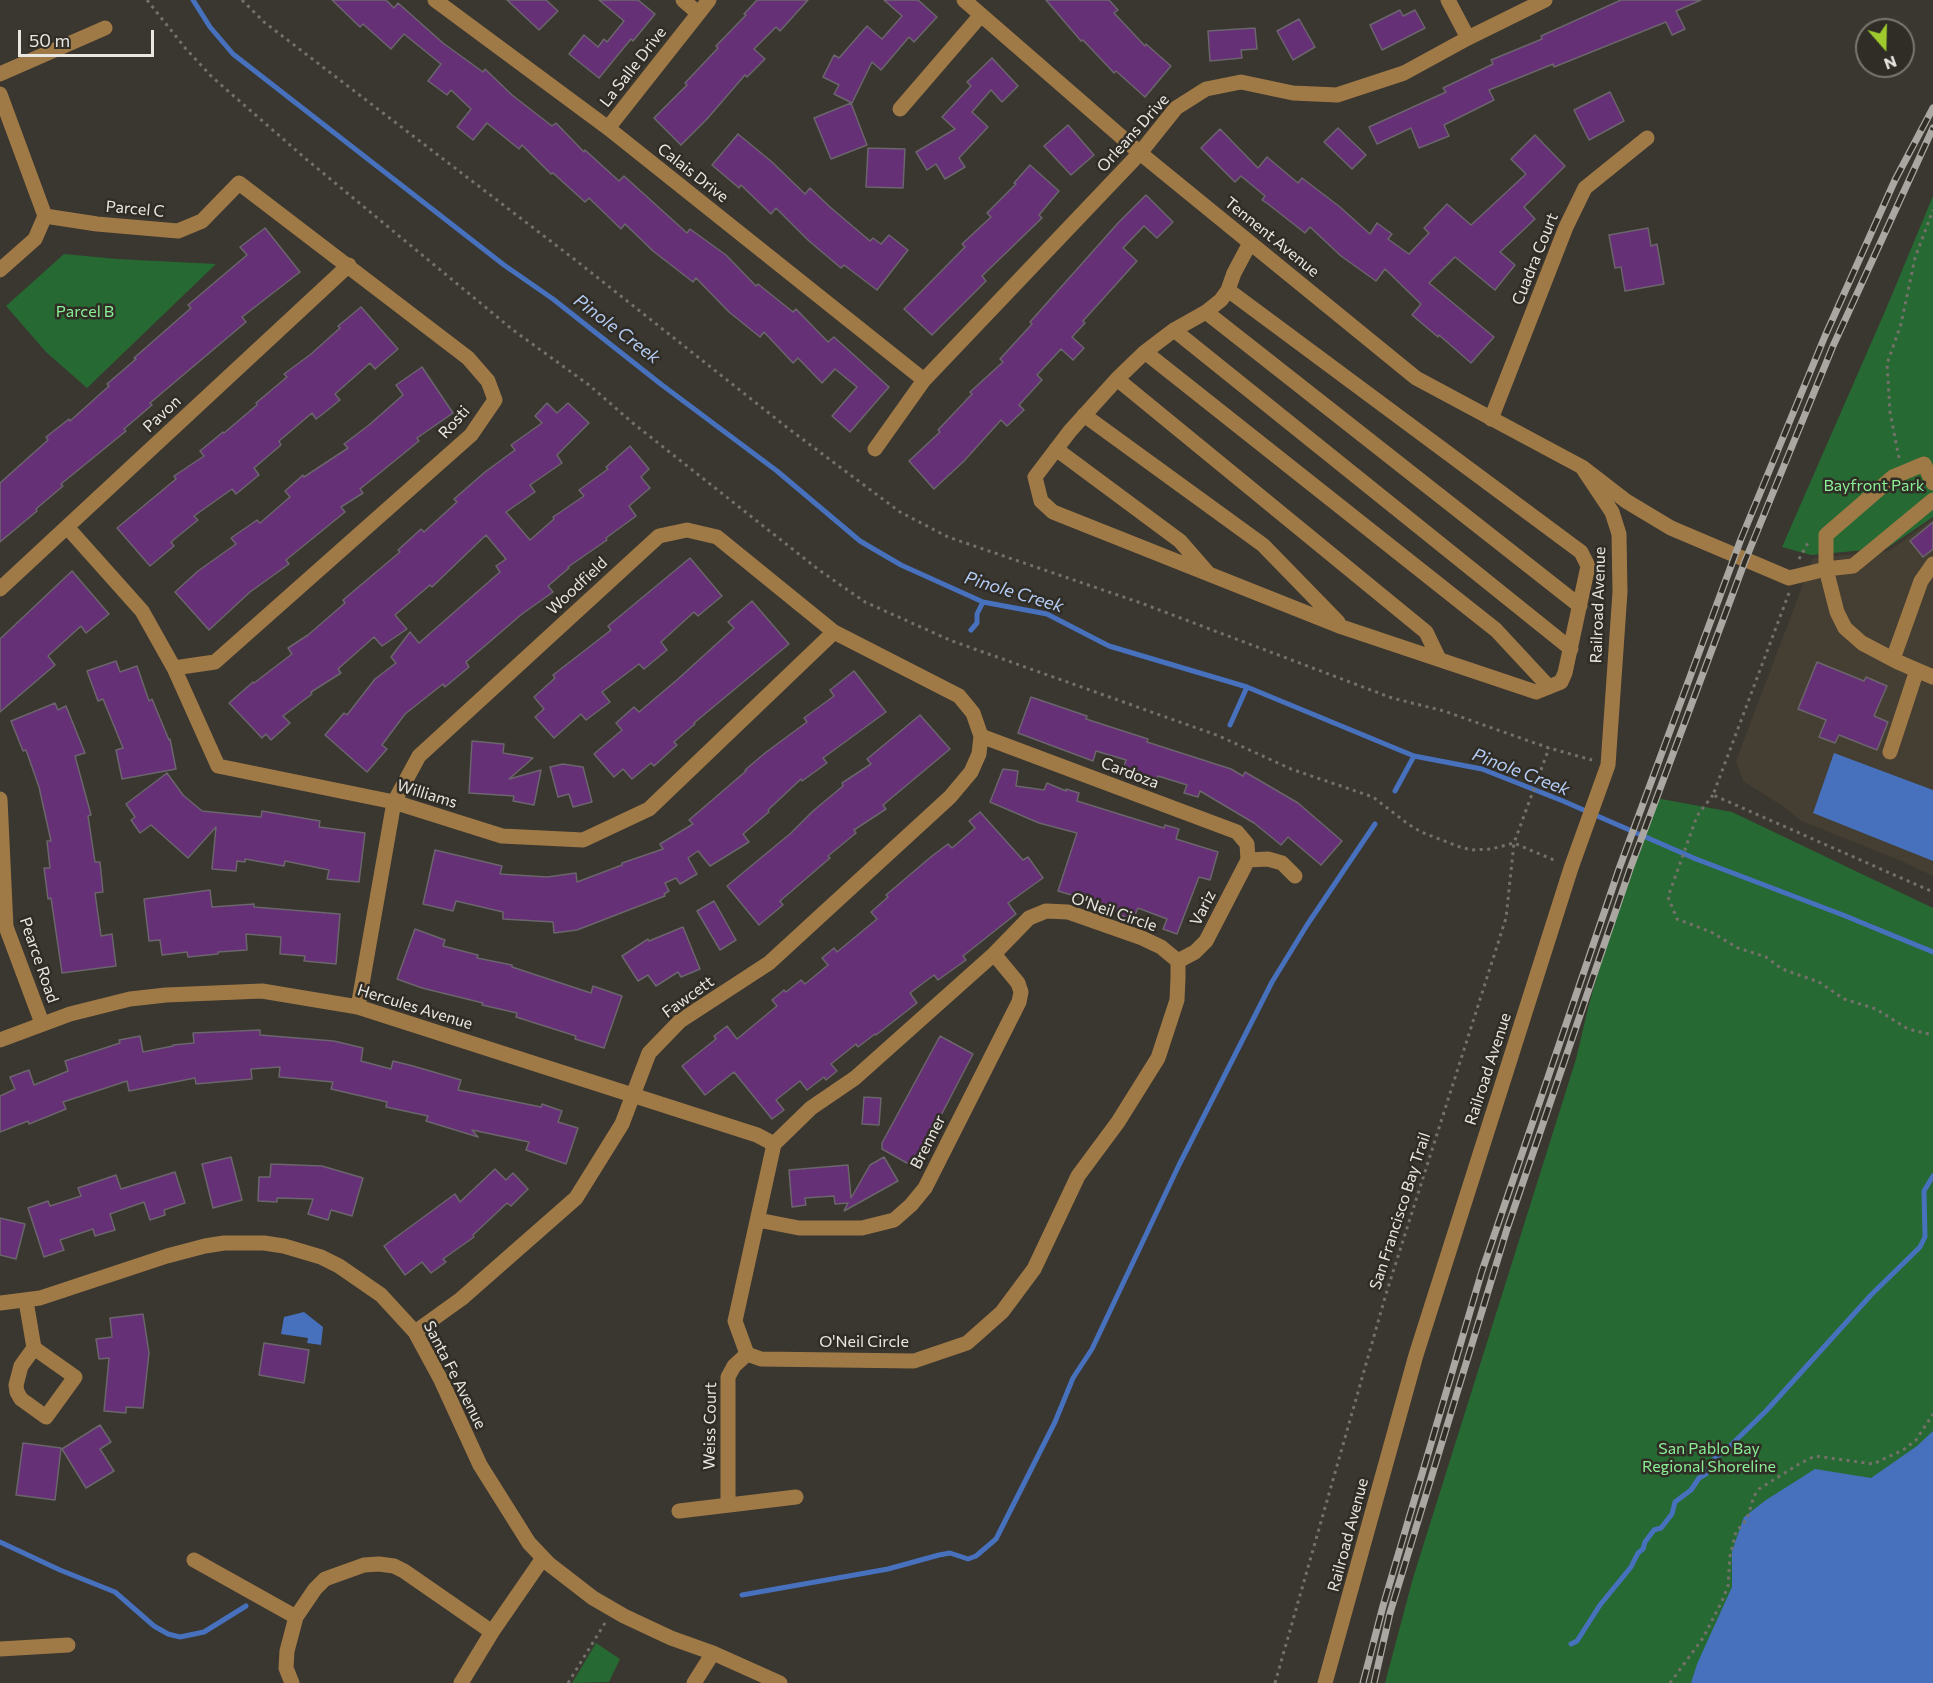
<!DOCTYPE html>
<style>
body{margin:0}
#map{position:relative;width:1933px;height:1683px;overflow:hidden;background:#3a3630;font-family:Commissioner,sans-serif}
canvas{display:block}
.north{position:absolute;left:1855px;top:18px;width:60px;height:60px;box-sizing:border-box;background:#302c26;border:2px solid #7a7771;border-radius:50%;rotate:160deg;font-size:16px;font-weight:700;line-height:24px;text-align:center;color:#e9e7e2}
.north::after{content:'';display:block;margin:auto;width:21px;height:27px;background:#9eca2e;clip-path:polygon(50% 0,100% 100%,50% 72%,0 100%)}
.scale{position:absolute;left:18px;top:30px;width:136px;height:27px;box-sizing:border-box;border:3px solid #e9e7e2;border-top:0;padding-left:8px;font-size:18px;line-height:21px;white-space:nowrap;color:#e9e7e2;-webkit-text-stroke:4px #302c26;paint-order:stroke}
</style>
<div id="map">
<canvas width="1933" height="1683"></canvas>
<div class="north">N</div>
<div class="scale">50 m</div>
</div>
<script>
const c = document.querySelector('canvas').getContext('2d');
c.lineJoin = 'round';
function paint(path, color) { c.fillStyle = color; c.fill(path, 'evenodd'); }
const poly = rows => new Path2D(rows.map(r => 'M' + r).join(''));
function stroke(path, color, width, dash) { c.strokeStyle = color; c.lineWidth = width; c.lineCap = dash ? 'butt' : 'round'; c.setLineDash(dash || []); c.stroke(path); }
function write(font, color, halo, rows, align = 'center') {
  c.font = font + ' Commissioner,sans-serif'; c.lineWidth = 5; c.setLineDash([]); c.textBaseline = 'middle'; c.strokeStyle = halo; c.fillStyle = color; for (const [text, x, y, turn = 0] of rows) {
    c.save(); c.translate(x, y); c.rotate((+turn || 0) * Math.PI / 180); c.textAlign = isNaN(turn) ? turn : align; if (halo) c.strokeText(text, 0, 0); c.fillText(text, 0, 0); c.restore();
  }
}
paint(poly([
 [1933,519,1933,876,1901,861,1801,821,1784,807,1743,781,1736,761,1813,558,1889,551]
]), '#453e32');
paint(poly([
 [1933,196,1933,517,1887,548,1811,555,1782,547,1886,309],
 [64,254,117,259,216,264,87,388,46,352,6,306],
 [1656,798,1732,812,1933,908,1933,1683,1385,1683,1413,1578,1576,1059,1589,1004,1619,901],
 [596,1643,620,1659,609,1682,572,1683]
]), '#276932');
paint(poly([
 [1834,753,1933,790,1933,861,1813,813],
 [304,1312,323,1327,321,1345,307,1343,308,1338,281,1334,284,1317],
 [1933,1431,1933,1683,1691,1683,1697,1664,1732,1587,1732,1551,1744,1517,1766,1500,1815,1469,1871,1478,1917,1446]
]), '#4771bc');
stroke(poly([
 [193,0,210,27,233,54,504,265,553,299,662,385,777,471,860,541,901,565,983,602,1047,614,1109,646,1247,687,1414,756,1482,769,1563,801,1696,859,1843,915,1933,952],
 [971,630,977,623,977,614,983,602],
 [1230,725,1247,687],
 [1395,791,1414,756],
 [0,1542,60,1570,115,1592,154,1626,168,1634,180,1637,204,1632,246,1606],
 [742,1595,888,1569,939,1555,950,1553,968,1559,976,1556,996,1539,1055,1422,1073,1378,1092,1349,1179,1165,1272,982,1307,925,1375,824],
 [1571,1644,1577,1641,1600,1605,1631,1567,1638,1553,1643,1549,1645,1542,1654,1530,1661,1528,1672,1514,1675,1502,1691,1490,1699,1478,1706,1474,1715,1458,1728,1448,1767,1410,1871,1295,1920,1247,1925,1237,1924,1191,1933,1176]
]), '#4771bc', 5);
const building = poly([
 [332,0,386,0,394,8,398,3,443,43,483,72,485,69,512,95,552,126,556,123,584,152,585,150,619,181,624,176,687,233,690,229,726,255,756,286,758,284,793,312,796,309,828,342,834,337,889,387,850,432,832,416,857,387,835,369,822,383,798,358,793,363,764,332,760,337,729,312,696,278,693,282,653,251,625,224,621,229,589,198,585,202,553,173,551,174,522,145,519,149,487,123,473,140,457,127,471,109,451,90,447,95,428,81,441,64,404,34,391,49,363,24,360,27,332,0],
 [507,0,546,0,558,11,539,30,507,0],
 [599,0,638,0,655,14,633,41,631,39,599,78,569,54,584,35,598,47,604,39,607,42,624,21,599,0],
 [757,0,808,0,780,31,776,27,754,49,765,59,747,77,745,75,707,119,681,145,654,118,687,85,685,83,718,48,716,46,746,15,744,14,757,0],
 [884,0,918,0,937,17,914,42,909,37,881,70,872,62,852,103,834,94,839,85,823,77,834,55,839,58,867,26,882,39,902,16,884,0],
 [1046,0,1109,0,1118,10,1114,13,1145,46,1146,44,1171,66,1145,97,1116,71,1114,73,1083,40,1081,41,1046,0],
 [1621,0,1701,0,1676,11,1685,29,1672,35,1666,22,1554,67,1553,64,1489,90,1494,100,1444,125,1449,136,1419,148,1411,128,1377,144,1369,127,1446,92,1443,88,1493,64,1491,60,1542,39,1541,36,1621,0],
 [1400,10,1403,16,1415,10,1425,28,1382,50,1370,25,1400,10],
 [1299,19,1315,47,1293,60,1277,31,1299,19],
 [1255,28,1257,49,1241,50,1242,58,1210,61,1208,31,1255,28],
 [992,58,1018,86,1002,102,991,90,972,112,988,127,959,158,965,167,945,179,936,164,927,170,916,152,955,129,942,117,971,86,967,82,992,58],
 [1610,92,1624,121,1589,140,1574,110,1610,92],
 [851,103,867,145,831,159,814,118,851,103],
 [1068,125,1094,155,1071,175,1044,146,1068,125],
 [1338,128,1366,155,1352,169,1324,142,1338,128],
 [1220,129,1258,168,1267,157,1298,183,1302,178,1340,207,1370,234,1377,223,1392,234,1388,239,1409,254,1429,233,1424,228,1447,204,1471,225,1526,174,1511,159,1535,135,1565,166,1524,207,1535,219,1500,252,1515,265,1495,290,1455,257,1429,283,1494,337,1471,363,1439,335,1438,337,1412,315,1421,304,1385,269,1376,281,1341,256,1310,227,1305,233,1268,204,1262,200,1265,196,1241,176,1235,182,1201,148,1220,129],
 [738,134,772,162,805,194,810,188,830,207,870,241,873,238,881,244,889,235,908,250,877,290,844,265,841,268,809,241,776,208,771,214,741,185,739,188,712,165,738,134],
 [868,148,905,149,903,188,866,187,868,148],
 [1030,165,1059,191,1039,215,1042,218,982,276,986,281,932,335,904,309,965,247,962,244,991,217,987,213,1016,184,1014,183,1030,165],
 [1146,195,1173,222,1157,238,1144,226,1123,248,1137,261,1083,321,1085,323,1072,337,1084,348,1073,360,1061,349,1037,375,1042,380,1019,405,1024,410,1007,426,1001,420,964,461,934,489,909,461,940,432,938,430,972,394,970,392,1003,362,1000,359,1032,324,1030,322,1118,223,1146,195],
 [265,228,300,272,242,317,246,322,150,403,152,405,124,429,126,431,61,484,63,486,36,509,37,511,0,542,0,483,48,440,46,437,69,419,70,421,109,386,107,384,136,359,134,358,191,308,188,305,247,255,240,247,265,228],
 [1648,228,1651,246,1657,244,1664,284,1625,291,1621,267,1615,268,1609,235,1648,228],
 [361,307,398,349,375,369,370,363,335,394,340,400,324,413,316,419,312,413,279,441,281,445,254,468,259,475,236,494,232,489,194,516,198,520,171,542,174,546,150,566,117,528,176,479,174,476,204,456,200,451,223,432,224,433,257,405,256,403,287,377,284,374,311,354,340,328,338,326,361,307],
 [422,367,453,413,417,438,419,441,360,489,363,493,341,507,345,512,286,560,289,564,250,592,209,630,175,592,198,571,236,544,231,538,257,520,260,523,290,497,285,491,303,475,304,477,348,448,344,444,369,425,403,395,396,385,422,367],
 [547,403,557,413,568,403,589,423,557,455,562,463,530,485,535,492,506,512,530,540,554,519,553,517,584,496,579,490,608,469,606,467,630,446,649,469,641,477,650,488,629,506,636,516,606,538,607,540,568,567,569,568,548,586,553,592,522,614,466,662,469,667,445,687,443,684,405,714,382,745,387,749,367,772,325,735,344,713,347,715,375,679,396,663,391,657,410,632,419,643,500,572,496,566,506,559,486,535,432,587,430,585,395,615,407,629,382,646,374,637,338,669,341,673,311,692,312,694,283,716,290,723,271,740,266,734,262,738,229,703,253,682,254,683,292,654,288,648,308,635,345,603,343,600,400,552,398,550,421,529,424,532,457,502,454,499,485,472,515,450,511,445,542,423,535,416,547,403],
 [1933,522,1933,549,1923,557,1910,541,1933,522],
 [690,558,722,596,698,616,694,612,661,642,667,650,644,669,639,664,602,692,610,702,586,720,581,714,554,738,535,717,544,709,534,697,555,678,553,675,611,630,608,626,690,558],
 [72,571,109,614,86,633,81,626,48,656,55,665,0,712,0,639,72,571],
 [752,601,789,644,694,723,695,724,674,742,677,745,654,766,651,763,632,779,623,769,614,777,594,754,622,730,616,723,634,707,639,712,678,679,734,628,728,622,752,601],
 [116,661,120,672,137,666,149,701,152,699,169,740,170,739,176,769,122,779,116,750,123,748,103,699,98,701,87,671,116,661],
 [1817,662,1864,681,1866,677,1887,686,1874,716,1888,722,1877,750,1839,735,1835,743,1819,737,1826,720,1798,709,1817,662],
 [854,671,886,712,823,758,827,763,802,781,801,779,768,810,769,812,743,834,749,842,710,866,698,851,688,858,697,874,680,884,676,878,665,883,669,891,664,894,665,896,577,930,554,933,553,922,503,919,503,912,456,901,453,911,423,904,435,850,502,866,500,874,547,877,576,873,577,882,622,865,622,863,663,849,660,844,693,824,689,820,746,771,745,770,765,753,807,722,804,718,834,696,830,690,854,671],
 [1031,697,1087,716,1086,719,1148,739,1147,742,1231,769,1243,776,1245,772,1298,803,1342,841,1321,865,1288,837,1281,845,1254,823,1200,791,1198,797,1184,793,1187,785,1158,776,1156,784,1135,777,1122,773,1126,760,1096,751,1093,761,1018,733,1031,697],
 [55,703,58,710,66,706,85,753,75,756,91,815,88,816,95,862,100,862,103,892,95,893,101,936,112,934,116,966,62,973,51,898,48,899,44,868,50,868,47,841,51,841,39,787,26,750,23,751,11,721,55,703],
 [920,715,950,749,883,805,886,809,854,830,856,833,828,856,830,858,780,901,783,905,759,925,727,886,791,833,813,811,843,786,842,783,871,764,867,759,920,715],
 [472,741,504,744,503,753,533,758,509,779,541,770,534,805,513,801,514,796,469,793,472,741],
 [563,764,583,767,592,802,573,807,569,794,558,797,550,767,563,764],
 [1003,769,1018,771,1016,786,1044,790,1047,783,1066,791,1066,789,1079,793,1077,801,1164,828,1165,825,1179,829,1176,839,1218,852,1210,880,1199,877,1177,934,1163,929,1167,919,1138,908,1133,920,1120,915,1121,913,1101,906,1102,904,1058,891,1077,833,1039,823,990,802,1003,769],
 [167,773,183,795,202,811,261,817,262,811,320,821,319,827,365,833,359,882,327,879,329,870,285,861,284,866,245,859,245,862,237,861,236,871,212,869,216,827,188,858,151,825,140,833,131,820,135,817,126,804,167,773],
 [980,812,1023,860,1028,857,1043,878,1008,903,1016,914,963,956,966,960,938,980,934,975,910,993,917,1003,876,1035,875,1034,858,1047,856,1044,831,1064,837,1071,826,1080,824,1077,807,1090,800,1081,776,1100,784,1110,772,1119,734,1072,705,1095,682,1066,716,1039,714,1036,727,1026,737,1039,777,1006,772,1000,784,990,786,992,801,980,805,984,828,965,822,958,834,948,837,952,877,919,871,912,888,897,886,895,932,856,948,844,952,848,975,828,969,821,980,812],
 [210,890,212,907,254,904,254,907,340,914,336,964,304,961,305,956,280,954,281,937,246,934,247,950,218,952,218,954,188,957,187,952,162,955,160,940,149,941,144,899,210,890],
 [714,901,736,940,720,950,697,911,714,901],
 [683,927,700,969,681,977,678,972,656,986,648,975,638,981,622,956,648,939,649,941,683,927],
 [415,929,445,940,443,946,478,955,477,958,512,965,512,967,591,993,593,986,622,996,604,1048,575,1039,576,1036,516,1017,517,1013,482,1005,483,1003,422,988,397,979,415,929],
 [260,1030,260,1035,334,1041,363,1048,361,1061,391,1069,393,1061,413,1066,461,1080,458,1090,541,1107,542,1104,562,1111,558,1122,578,1128,566,1164,526,1150,529,1142,472,1130,478,1137,426,1121,428,1116,386,1107,387,1102,331,1089,333,1082,279,1077,280,1067,251,1069,252,1079,196,1084,195,1078,129,1091,127,1081,63,1102,66,1109,29,1124,28,1121,0,1132,0,1096,15,1089,10,1077,29,1070,34,1085,68,1071,65,1061,120,1043,119,1040,140,1036,143,1052,173,1046,173,1045,194,1043,193,1033,260,1030],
 [940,1036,973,1054,914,1167,882,1149,882,1143,940,1036],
 [864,1097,881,1098,879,1125,862,1124,864,1097],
 [231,1157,242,1200,213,1208,202,1164,231,1157],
 [884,1157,898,1181,844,1211,848,1203,835,1204,834,1196,805,1198,806,1205,792,1207,789,1170,848,1165,851,1198,870,1165,884,1157],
 [271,1164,322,1166,363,1178,352,1216,331,1210,328,1220,308,1214,313,1199,277,1198,277,1202,258,1201,259,1177,270,1177,271,1164],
 [495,1169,506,1180,513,1173,528,1189,511,1206,507,1203,473,1235,474,1237,443,1259,446,1262,431,1273,422,1262,405,1275,384,1246,455,1194,460,1202,495,1169],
 [175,1172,185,1203,164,1210,165,1215,150,1220,144,1202,110,1214,115,1230,95,1236,93,1229,60,1240,64,1250,44,1257,28,1208,48,1201,50,1206,81,1196,78,1188,116,1175,121,1189,175,1172],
 [0,1218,25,1224,16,1259,0,1255,0,1218],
 [143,1314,149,1353,143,1408,126,1407,126,1413,104,1411,109,1358,99,1359,96,1339,112,1337,110,1318,143,1314],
 [264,1343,309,1350,304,1383,259,1375,264,1343],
 [100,1425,111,1442,100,1449,114,1471,86,1488,62,1449,100,1425],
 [23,1443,61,1448,55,1500,16,1495,23,1443]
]);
paint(building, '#663077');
stroke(building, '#6b656c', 1.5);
stroke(poly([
 [147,0,186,49,212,77,306,159,513,330,589,385,634,424,819,570,865,602,952,641,1219,736,1291,769,1373,797,1408,824,1421,832,1460,847,1472,850,1491,849,1514,843,1556,861],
 [242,0,264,22,574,259,789,429,900,512,948,537,1141,603,1392,698,1444,711,1549,748,1592,760],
 [1899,458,1890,412,1887,364,1901,324,1915,258,1933,210],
 [1799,559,1809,541],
 [1789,593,1713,795,1933,892],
 [1713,795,1697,816,1668,897,1677,919,1711,932,1738,948,1766,957,1782,969,1819,982,1844,999,1876,1009,1908,1029,1933,1035],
 [568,1683,605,1623],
 [1275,1683,1386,1294,1506,918,1514,843,1549,748],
 [1670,1683,1703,1638,1722,1601,1728,1586,1730,1556,1736,1532,1747,1519,1754,1496,1759,1489,1799,1464,1815,1456,1873,1464,1903,1450,1916,1440,1933,1414]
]), '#74716b', 3, [3, 4.5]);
stroke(poly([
 [435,0,608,128,924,380],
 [683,0,698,13],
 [964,0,1140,153,1416,378,1582,467,1626,501,1671,528,1789,578,1826,569,1853,566,1933,500],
 [1448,0,1468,38],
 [0,74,105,28],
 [0,94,45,216,35,239,0,270],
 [900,109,981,15],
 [608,128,709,0],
 [45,216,97,224,178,231,202,221,239,183,468,358,488,381,495,400,471,435,215,662,174,668],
 [1228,290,1581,552,1588,566,1565,673,1561,682,1536,692,1342,627,1053,512,1041,501,1035,477,1070,431,1117,379,1145,352,1174,330,1206,312,1221,300,1228,290,1234,273,1250,243],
 [1206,312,1580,606],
 [1174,330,1571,649],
 [1145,352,1496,630,1549,687],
 [1117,379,1426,632,1439,659],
 [1084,415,1263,545,1338,622],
 [1491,419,1566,227,1585,188,1647,138],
 [875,449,924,380,1140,153,1176,108,1206,89,1241,82,1293,93,1337,95,1404,73,1468,38,1545,0],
 [1056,449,1180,541,1207,572],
 [1933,483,1924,464,1893,477,1826,535,1826,569,1837,612,1845,628,1862,643,1898,662,1933,677],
 [67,527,142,611,174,668,218,766,394,802,502,836,583,840,649,809,834,632],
 [0,589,349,265],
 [1893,659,1921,581,1933,564],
 [981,736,1237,832,1247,844,1248,860],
 [1890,752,1917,670],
 [0,799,6,927,42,1023],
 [1248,860,1268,859,1282,863,1295,876],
 [1046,911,1068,912,1142,938,1161,947,1178,961,1178,978,1177,1000,1158,1058,1118,1122,1078,1176,1034,1269,1002,1312,967,1343,914,1361,761,1359,747,1354,735,1321,774,1144,811,1108,855,1078,994,954,1029,918,1046,911],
 [1178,961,1195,952,1206,941,1248,860],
 [358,1007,394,802,419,756,659,536,687,530,717,537,834,632,959,696,973,713,981,736,979,754,971,772,950,797,769,963,680,1021,649,1053,622,1124,576,1198,461,1299,415,1332],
 [0,1040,70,1014,130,999,166,995,262,991,358,1007,757,1135,774,1144],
 [758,1220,799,1228,862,1228,894,1220,911,1205,925,1188,1019,1002,1021,992,1018,983,994,954],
 [26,1301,34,1348,75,1377,46,1417,21,1399,17,1392,16,1385,21,1366,34,1348],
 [0,1303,40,1298,167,1256,205,1246,224,1243,264,1243,284,1246,321,1257,339,1266,381,1295,415,1332,441,1380,480,1465,529,1543,549,1564,593,1598,624,1616,671,1638,713,1653,780,1683],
 [728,1505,728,1377,734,1366,747,1354],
 [679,1511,796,1497],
 [194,1560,296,1617],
 [0,1649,68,1645],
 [292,1683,286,1668,287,1651,296,1617,315,1589,325,1579,364,1565,379,1564,394,1566,404,1571,492,1632],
 [461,1683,492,1632,543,1558],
 [694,1683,713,1653],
 [1325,1683,1416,1355,1571,868,1608,765,1620,592,1619,534,1612,512,1582,467]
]), '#a07a46', 15);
const rail = poly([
 [1363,1683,1383,1606,1482,1271,1620,866,1741,539,1825,336,1895,180,1933,108],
 [1374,1683,1390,1613,1507,1229,1630,869,1745,561,1833,346,1933,128]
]);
stroke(rail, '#aaa7a2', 7);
stroke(rail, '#302c26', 4.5, [14]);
write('16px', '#e9e7e2', '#302c26', [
 ["La Salle Drive",633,67,-52],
 ["Orleans Drive",1133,133,-48],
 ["Calais Drive",693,173,38],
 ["Parcel C",135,209,5],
 ["Tennent Avenue",1272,237,39],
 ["Cuadra Court",1535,259,-68],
 ["Pavon",162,414,-43],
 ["Rosti",454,422,-48],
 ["Woodfield",577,586,-43],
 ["Railroad Avenue",1598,605,-88],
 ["Cardoza",1130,773,21],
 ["Williams",427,794,17],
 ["Variz",1203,908,-63],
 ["O'Neil Circle",1114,912,19],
 ["Pearce Road",39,960,71],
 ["Fawcett",688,997,-36],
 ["Hercules Avenue",415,1007,17],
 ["Railroad Avenue",1488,1069,-72],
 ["Brenner",928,1142,-63],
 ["San Francisco Bay Trail",1400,1211,-72],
 ["O'Neil Circle",864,1342],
 ["Santa Fe Avenue",455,1375,63],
 ["Weiss Court",710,1426,-89],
 ["Railroad Avenue",1348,1535,-75]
]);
write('16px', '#8af096', '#302c26', [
 ["Parcel B",85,312],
 ["Bayfront Park",1874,486],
 ["San Pablo Bay",1709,1449],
 ["Regional Shoreline",1709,1467]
]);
write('italic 18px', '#b3cbf3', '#302c26', [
 ["Pinole Creek",617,329,37],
 ["Pinole Creek",1014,592,17],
 ["Pinole Creek",1521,772,21]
]);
</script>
